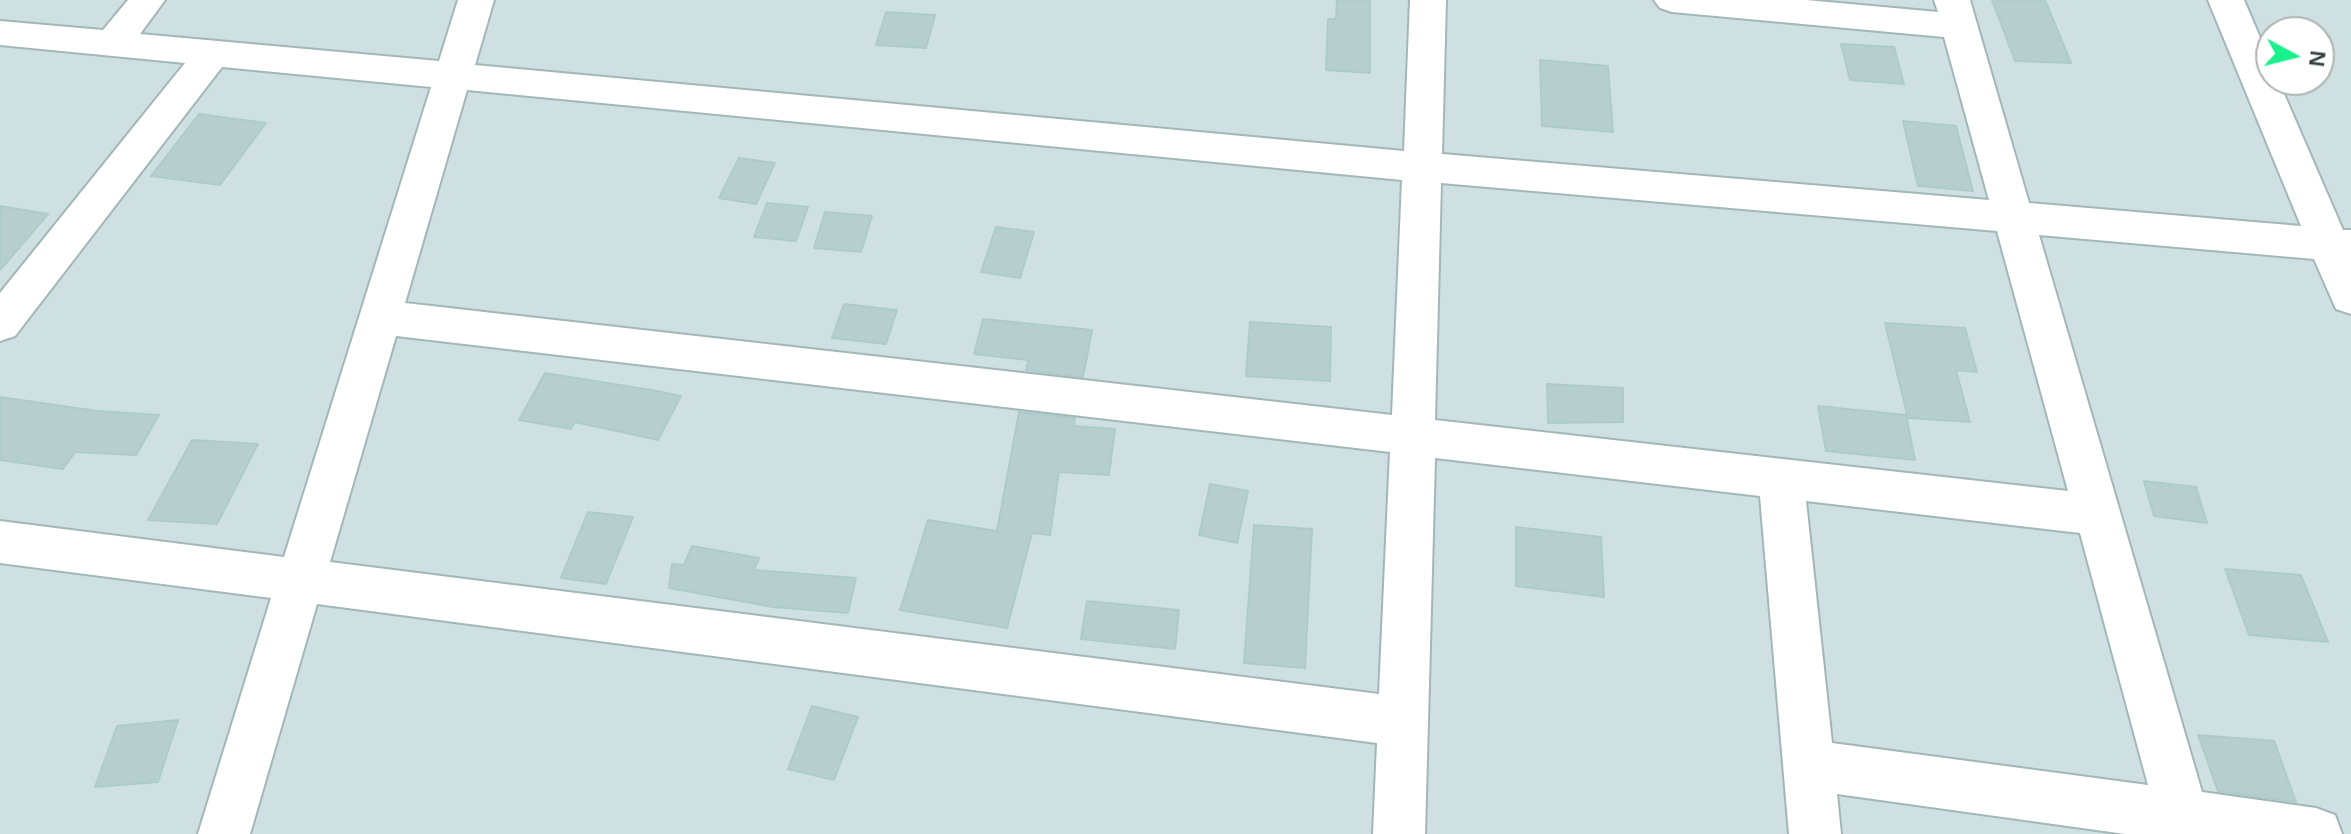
<!DOCTYPE html>
<style>
body{margin:0}
#map{position:relative;width:2351px;height:834px;overflow:hidden;background:#e2eff0;font-family:Helvetica,sans-serif}
canvas{display:block}
.north{position:absolute;left:2255px;top:16px;width:80px;height:80px;box-sizing:border-box;background:#fff;border:2px solid #adb3b3;border-radius:50%;rotate:97deg;font-size:22px;font-weight:700;line-height:32px;text-align:center;color:#334242}
.north::after{content:'';display:block;margin:auto;width:28px;height:36px;background:#19f18d;clip-path:polygon(50% 0,100% 100%,50% 72%,0 100%)}
</style>
<div id="map">
<canvas width="2351" height="834"></canvas>
<div class="north">N</div>
</div>
<script>
const c = document.querySelector('canvas').getContext('2d');
c.lineJoin = 'round';
function paint(path, color) { c.fillStyle = color; c.fill(path, 'evenodd'); }
const poly = rows => new Path2D(rows.map(r => 'M' + r).join(''));
function stroke(path, color, width, dash) { c.strokeStyle = color; c.lineWidth = width; c.lineCap = dash ? 'butt' : 'round'; c.setLineDash(dash || []); c.stroke(path); }
paint(poly([
 [0,0,2351,0,2351,834,0,834],
 [2271,32,2319,32,2319,80,2271,80]
]), '#cee0e1');
const building = poly([
 [1337,0,1370,0,1370,73,1326,70,1328,19,1336,19,1337,0],
 [1992,0,2045,0,2071,63,2015,61,1992,0],
 [886,12,935,15,926,48,876,45,886,12],
 [1841,44,1894,47,1904,84,1850,80,1841,44],
 [1540,60,1608,66,1613,132,1542,126,1540,60],
 [199,114,266,123,220,185,151,176,199,114],
 [1903,121,1956,126,1973,191,1918,186,1903,121],
 [739,158,775,163,756,204,719,198,739,158],
 [767,203,808,207,796,241,754,237,767,203],
 [0,206,48,214,0,270,0,206],
 [825,212,872,216,861,252,814,248,825,212],
 [996,227,1034,232,1020,278,981,272,996,227],
 [844,304,897,310,886,344,832,338,844,304],
 [983,319,1092,330,1083,377,1026,370,1028,360,974,354,983,319],
 [1250,322,1331,327,1330,381,1246,376,1250,322],
 [1885,323,1965,328,1977,372,1956,370,1970,422,1908,418,1885,323],
 [545,373,657,391,681,396,658,440,575,422,571,429,519,420,545,373],
 [1547,384,1623,388,1623,422,1548,423,1547,384],
 [0,397,97,411,159,415,136,455,75,452,63,469,0,460,0,397],
 [1818,406,1906,415,1915,460,1826,451,1818,406],
 [1019,412,1075,418,1074,426,1115,429,1109,475,1059,472,1050,535,1032,533,1007,628,900,610,928,520,997,531,1019,412],
 [192,440,258,444,217,524,148,520,192,440],
 [2144,481,2196,487,2207,523,2154,516,2144,481],
 [1210,484,1248,491,1237,543,1199,535,1210,484],
 [588,512,633,517,606,584,561,578,588,512],
 [1254,525,1312,529,1305,668,1244,663,1254,525],
 [1516,527,1601,537,1604,597,1516,586,1516,527],
 [692,546,759,558,754,570,856,578,848,613,773,607,669,588,672,564,684,565,692,546],
 [2225,569,2301,575,2328,642,2249,635,2225,569],
 [1087,601,1179,610,1175,649,1081,639,1087,601],
 [812,706,858,717,834,780,788,769,812,706],
 [178,720,158,782,95,787,117,726,178,720],
 [2198,735,2274,741,2296,802,2218,791,2198,735]
]);
paint(building, '#b6cece');
stroke(building, '#accccc', 2);
const minor = poly([
 [128,0,165,0,140,34,439,61,458,0,494,0,475,65,1404,151,1410,0,1446,0,1442,154,1989,200,1944,37,1672,12,1660,8,1654,0,1806,0,1938,12,1934,0,1970,0,2029,203,2301,226,2208,0,2244,0,2271,63,2271,80,2278,80,2343,230,2351,230,2351,314,2336,309,2314,259,2039,235,2202,792,2316,808,2335,815,2342,834,2125,834,1837,794,1841,834,1789,834,1760,496,1435,458,1425,834,1373,834,1377,743,317,604,250,834,198,834,271,598,0,563,0,521,284,557,431,87,222,67,15,336,0,341,0,293,185,63,0,45,0,21,103,30,128,0],
 [467,90,1402,180,1392,415,405,303,467,90],
 [1441,183,1997,231,2068,491,1435,420,1441,183],
 [396,336,1390,452,1379,694,330,562,396,336],
 [1806,501,2080,533,2148,785,1832,743,1806,501]
]);
stroke(minor, '#a3b7b8', 4);
paint(minor, '#fff');
</script>
